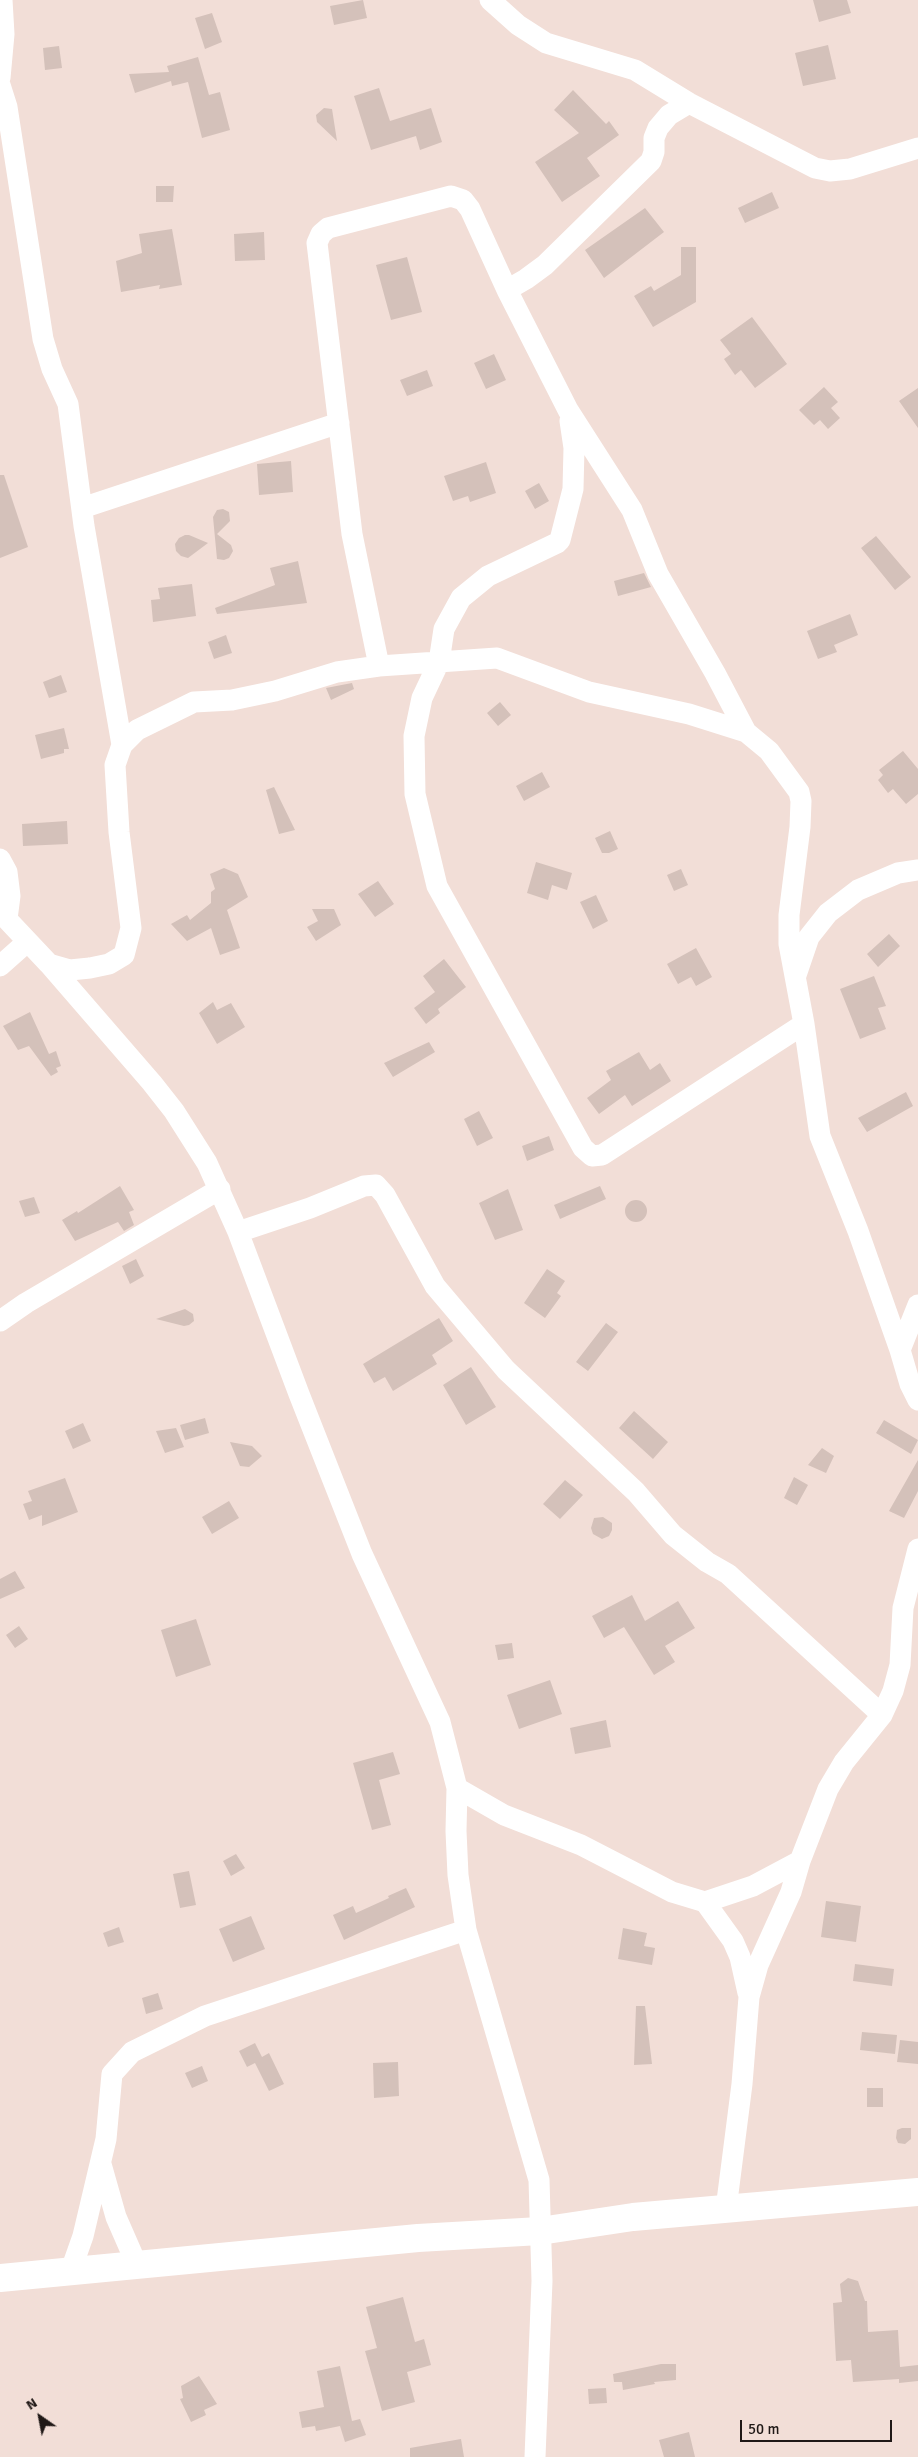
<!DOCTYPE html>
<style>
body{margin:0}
#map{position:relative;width:918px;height:2457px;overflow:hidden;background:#f2ded7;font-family:Signika,sans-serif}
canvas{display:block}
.north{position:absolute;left:15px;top:2392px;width:50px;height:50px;-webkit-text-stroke:4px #f2ded7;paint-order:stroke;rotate:327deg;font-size:14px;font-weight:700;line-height:20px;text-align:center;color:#1f1816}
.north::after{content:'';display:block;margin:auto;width:18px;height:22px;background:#1f1816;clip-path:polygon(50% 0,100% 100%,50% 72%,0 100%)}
.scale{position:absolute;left:740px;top:2420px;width:152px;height:22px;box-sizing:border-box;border:2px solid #1f1816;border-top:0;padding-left:6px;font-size:15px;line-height:18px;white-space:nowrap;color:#1f1816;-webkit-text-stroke:4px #f2ded7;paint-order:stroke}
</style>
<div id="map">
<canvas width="918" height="2457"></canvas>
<div class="north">N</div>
<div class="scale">50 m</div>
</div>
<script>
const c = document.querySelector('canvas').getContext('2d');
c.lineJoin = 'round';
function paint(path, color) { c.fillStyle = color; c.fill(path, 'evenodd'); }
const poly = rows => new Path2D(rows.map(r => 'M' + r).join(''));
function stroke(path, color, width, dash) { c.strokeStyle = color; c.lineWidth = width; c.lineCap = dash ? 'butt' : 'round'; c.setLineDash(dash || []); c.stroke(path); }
paint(poly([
 [363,0,367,18,334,25,330,6],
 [813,0,847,0,851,13,819,22],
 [212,13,222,42,205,49,195,18],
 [828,45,836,79,803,86,795,53],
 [59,46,62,68,45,70,43,48],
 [198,57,209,95,220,92,230,130,202,138,188,82,172,86,171,81,135,93,129,74,169,72,167,66],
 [379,88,390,121,431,108,442,142,420,150,416,136,371,150,354,96],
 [573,90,606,124,609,121,619,135,587,158,600,176,562,202,535,162,579,133,554,110],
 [324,108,332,109,337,141,317,122,316,115],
 [156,186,174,186,173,202,156,202],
 [772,192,779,208,745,223,738,208],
 [645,208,664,232,604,278,585,250],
 [172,229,182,285,159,289,160,285,121,292,116,261,142,253,139,234],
 [264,232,265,260,235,261,234,234],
 [681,247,696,247,696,302,653,327,634,296,651,286,654,291,681,275],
 [407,257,422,312,391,320,376,265],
 [752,317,787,364,755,388,741,370,735,375,724,359,731,354,720,340],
 [494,354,506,380,486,389,474,363],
 [427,370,433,386,407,396,400,380],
 [824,387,838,402,831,408,840,418,828,429,820,420,814,425,799,410],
 [918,388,918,428,899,401],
 [291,461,293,492,259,495,257,464],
 [486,462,496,493,470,502,468,496,453,501,444,476],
 [0,475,4,475,28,547,0,558],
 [539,483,549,501,535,509,525,491],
 [223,509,229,512,230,521,217,534,231,545,233,551,229,558,224,560,217,559,213,517,217,510],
 [185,535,189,535,208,543,188,558,181,556,176,551,175,544,179,538],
 [876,536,911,577,895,590,861,548],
 [298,561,307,603,217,614,215,608,275,585,270,568],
 [644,573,651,587,618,596,614,581],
 [192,584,196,616,153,622,151,600,160,599,158,588],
 [850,614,858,635,834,645,837,652,818,659,807,631],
 [226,635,232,653,214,659,208,642],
 [61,675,67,692,49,698,43,682],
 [352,683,354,689,331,700,326,688],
 [500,702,511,715,498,726,487,713],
 [64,728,69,749,64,749,64,753,41,759,35,735],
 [903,751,918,769,918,794,906,804,893,789,888,793,878,780,883,775,879,770],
 [542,772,550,787,524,801,516,786],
 [274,787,295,830,279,834,266,790],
 [67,821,68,844,23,846,22,824],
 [610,831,618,849,609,853,602,853,595,838],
 [536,862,572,873,567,890,552,885,548,900,527,893],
 [224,868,238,874,248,897,227,910,240,948,220,955,211,928,187,941,171,924,187,915,190,920,211,903,211,892,215,889,210,874],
 [681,869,688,885,674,891,667,875],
 [378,881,394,904,375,917,358,894],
 [596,895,608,921,593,929,580,902],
 [312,909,334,909,341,925,316,941,307,927,318,921],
 [889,934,900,946,878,967,867,954],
 [696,948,712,977,696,986,691,977,678,984,667,964],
 [444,959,466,987,438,1009,440,1013,426,1024,414,1008,435,992,423,976],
 [874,976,886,1006,878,1008,886,1029,860,1039,840,989],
 [213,1002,217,1010,231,1003,245,1027,217,1044,199,1013],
 [30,1012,49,1054,56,1051,61,1066,56,1068,58,1072,51,1076,29,1046,18,1050,3,1026],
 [429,1042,435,1052,393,1077,384,1063],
 [639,1052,650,1070,660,1063,671,1081,632,1106,625,1095,599,1114,587,1098,611,1080,606,1071],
 [906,1092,913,1106,867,1132,858,1118],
 [479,1111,493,1138,477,1146,464,1119],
 [549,1136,554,1150,527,1161,522,1146],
 [120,1186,134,1210,129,1212,134,1225,124,1231,118,1222,75,1241,62,1220,77,1211,78,1213],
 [600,1186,606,1199,560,1219,554,1205],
 [508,1189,523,1230,495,1240,479,1203],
 [34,1197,40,1213,25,1217,19,1201],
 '625 1211a11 11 0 1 1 22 0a11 11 0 1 1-22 0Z',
 [136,1259,144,1276,130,1284,122,1266],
 [547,1269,565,1281,557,1293,561,1296,545,1318,524,1303],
 [185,1309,193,1314,194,1321,189,1325,184,1326,156,1319],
 [439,1318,453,1341,432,1355,437,1364,393,1391,385,1377,374,1383,363,1364],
 [606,1323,618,1332,588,1371,576,1362],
 [471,1367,496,1407,466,1425,443,1385],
 [634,1411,668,1442,653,1459,619,1428],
 [205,1418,209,1433,185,1440,180,1425],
 [884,1420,918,1440,911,1454,876,1433],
 [83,1423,91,1441,73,1449,65,1431],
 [176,1428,184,1447,165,1453,156,1431],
 [230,1442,252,1446,262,1456,249,1467,240,1466],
 [822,1448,834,1456,826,1473,808,1465],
 [918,1460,918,1491,904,1518,889,1511],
 [794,1477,808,1485,797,1505,784,1498],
 [65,1478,78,1512,42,1526,42,1515,29,1520,23,1504,32,1501,28,1491],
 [565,1480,583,1495,560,1519,543,1504],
 [229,1501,239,1518,212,1534,202,1517],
 [603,1517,612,1523,612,1530,609,1536,602,1539,593,1534,591,1528,594,1518],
 [15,1571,25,1588,0,1599,0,1579],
 [632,1595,645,1621,678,1601,695,1628,665,1646,675,1662,654,1675,624,1627,604,1638,592,1616],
 [196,1619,211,1665,176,1677,161,1630],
 [19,1626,28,1639,15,1648,6,1635],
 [512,1643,514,1658,498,1660,495,1645],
 [550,1680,562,1714,519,1729,507,1695],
 [606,1720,611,1747,575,1754,570,1728],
 [393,1752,400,1774,379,1780,391,1825,372,1830,353,1763],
 [236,1854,245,1868,231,1876,223,1861],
 [189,1871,196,1905,180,1908,173,1874],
 [406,1888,415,1907,344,1940,333,1915,353,1906,356,1913,389,1898,388,1896],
 [826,1901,861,1906,856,1942,821,1937],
 [251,1916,265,1949,233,1962,219,1929],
 [119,1927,124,1942,108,1947,103,1933],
 [623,1928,647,1933,644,1946,655,1948,652,1965,618,1959],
 [855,1964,894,1969,892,1986,853,1981],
 [158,1993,163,2009,146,2014,142,1998],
 [636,2006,645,2006,652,2064,634,2065],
 [862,2032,897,2035,895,2054,860,2050],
 [900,2040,918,2042,918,2064,897,2062],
 [255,2043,262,2057,269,2053,284,2084,269,2091,255,2063,247,2067,239,2051],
 [398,2062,399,2096,374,2098,373,2063],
 [202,2066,208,2081,192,2088,185,2073],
 [867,2088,883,2088,883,2107,867,2107],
 [902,2128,911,2128,911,2139,905,2144,898,2143,896,2138,897,2130],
 [848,2278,858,2281,865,2301,867,2301,868,2332,898,2330,900,2367,918,2365,918,2381,899,2383,899,2379,853,2382,851,2360,836,2361,833,2303,842,2302,840,2284],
 [403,2297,415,2342,424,2339,431,2365,407,2372,415,2402,382,2411,365,2351,377,2348,366,2307],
 [661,2364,676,2364,676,2380,654,2382,655,2384,623,2390,622,2382,614,2382,613,2374],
 [340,2366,352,2421,360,2419,366,2435,345,2442,340,2426,316,2431,315,2426,302,2428,299,2412,324,2407,317,2371],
 [199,2376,217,2404,204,2410,206,2415,191,2422,180,2399,183,2398,181,2386],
 [606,2388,607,2403,589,2404,588,2389],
 [689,2432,695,2457,664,2457,659,2440],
 [461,2439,464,2457,410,2457,410,2448]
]), '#d4c1ba');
stroke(poly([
 [490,0,518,25,546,43,635,70,689,103,815,168,830,171,850,169,918,148],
 [0,78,4,34,2,0],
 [0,85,7,107,43,339,52,369,68,404,84,526,122,745],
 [689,103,669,115,658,128,654,138,654,152,651,161,545,265,526,279,507,290,568,410,632,510,658,574,715,673,746,732,769,751,799,792,801,801,800,827,789,915,789,944,804,1024,820,1136,858,1231,900,1350,910,1384,918,1400],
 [570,421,574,448,573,489,560,540,557,543,488,576,461,598,444,629,439,662,422,698,414,736,415,794,437,886,583,1148,592,1156,602,1155,804,1024],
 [82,508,339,423],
 [379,666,352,534,317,243,321,234,328,228,451,196,463,200,470,209,507,290],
 [0,859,7,872,10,896,7,919],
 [0,912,49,964,152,1083,174,1111,207,1163,238,1232,299,1394,362,1554,440,1722,457,1788,456,1831,458,1875,466,1930,539,2180,542,2281,535,2457],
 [49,964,70,970,90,968,109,964,124,955,131,928,119,832,115,765,122,745,137,730,194,702,232,700,275,691,337,672,379,666,497,658,589,692,689,714,746,732],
 [0,966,27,942],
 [796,975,809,937,828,913,858,890,898,873,918,870],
 [238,1232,310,1208,364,1186,376,1185,385,1195,435,1286,506,1370,636,1492,673,1535,707,1562,728,1574,882,1715],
 [0,1321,26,1303,220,1189],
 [900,1350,918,1305],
 [457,1788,504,1815,581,1845,672,1892,705,1902,753,1886,800,1861],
 [705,1902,733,1941,740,1957,748,1993],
 [101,2164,116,2217,137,2265],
 [726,2209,742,2084,749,1997,758,1965,791,1892,800,1861,828,1789,844,1762,882,1715,893,1691,900,1665,903,1608,918,1549],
 [71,2270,83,2236,106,2139,112,2074,132,2052,205,2016,466,1930]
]), '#fff', 21);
stroke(poly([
 [0,2278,418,2238,540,2231,633,2217,918,2192]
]), '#fff', 28);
</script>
